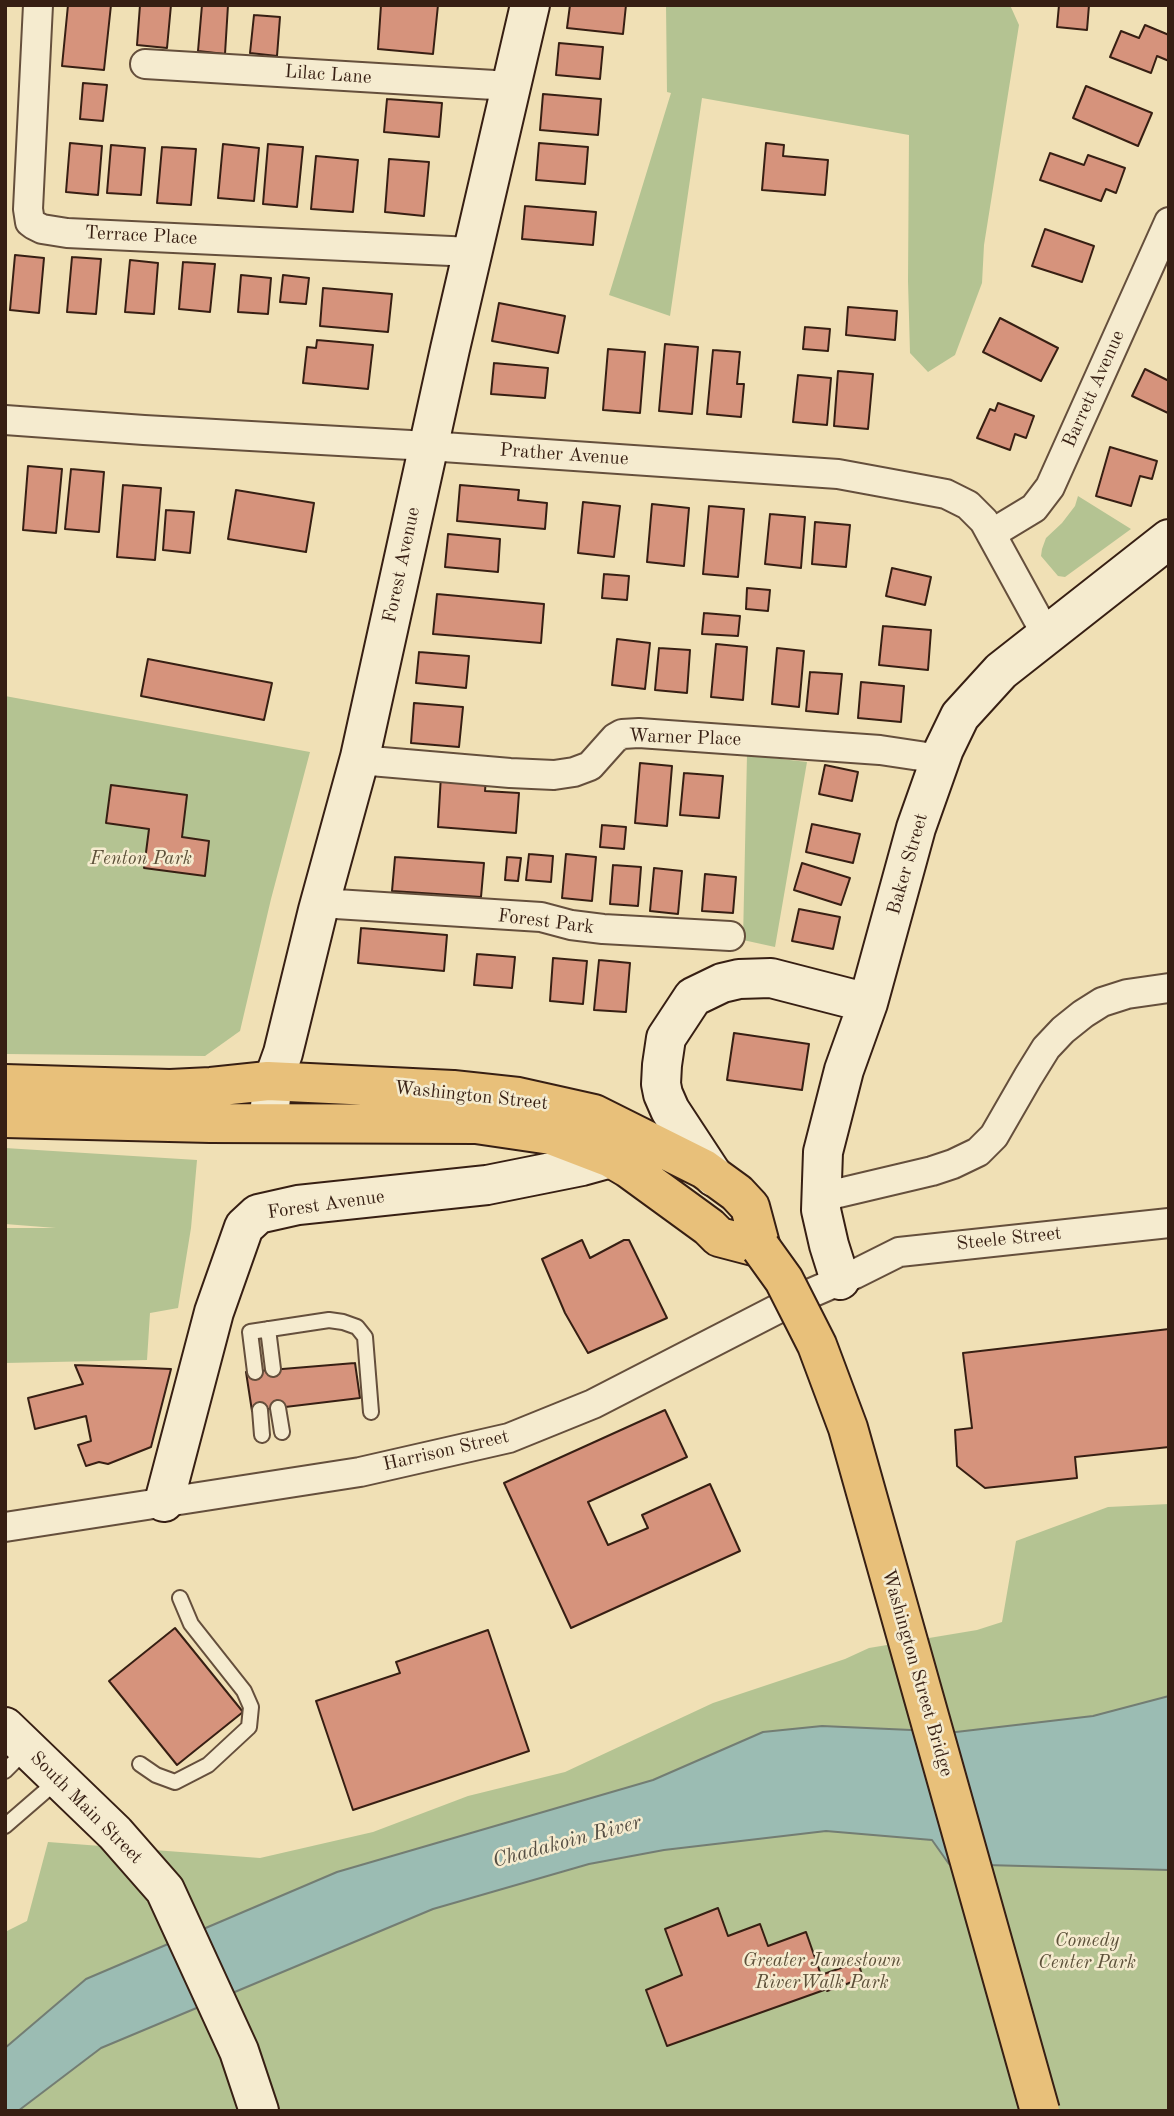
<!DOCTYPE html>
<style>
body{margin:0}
#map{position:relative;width:1174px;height:2116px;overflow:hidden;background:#f0e0b5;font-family:"Old Standard TT",serif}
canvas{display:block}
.frame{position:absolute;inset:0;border:7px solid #371f13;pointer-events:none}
</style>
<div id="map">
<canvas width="1174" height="2116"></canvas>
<div class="frame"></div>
</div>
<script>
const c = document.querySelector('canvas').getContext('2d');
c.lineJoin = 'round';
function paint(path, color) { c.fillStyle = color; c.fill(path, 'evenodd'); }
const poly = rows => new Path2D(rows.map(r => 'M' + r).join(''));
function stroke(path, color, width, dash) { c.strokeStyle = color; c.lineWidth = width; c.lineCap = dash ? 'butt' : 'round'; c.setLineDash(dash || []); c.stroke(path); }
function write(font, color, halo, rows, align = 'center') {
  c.font = font + ' "Old Standard TT",serif'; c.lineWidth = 5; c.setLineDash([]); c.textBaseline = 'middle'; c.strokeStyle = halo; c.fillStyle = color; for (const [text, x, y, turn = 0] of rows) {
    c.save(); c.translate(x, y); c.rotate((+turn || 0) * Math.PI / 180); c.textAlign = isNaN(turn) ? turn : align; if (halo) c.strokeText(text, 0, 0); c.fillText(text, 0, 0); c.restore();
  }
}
paint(poly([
 [666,5,1010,5,1019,25,984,245,982,283,955,355,928,372,910,353,908,281,909,135,702,98,670,316,609,295,671,93,667,92],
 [1078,496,1131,529,1065,577,1058,576,1041,556,1042,549,1046,538,1062,523,1075,506],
 [5,696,310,752,271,899,240,1031,205,1056,5,1054],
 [747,755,807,762,775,947,743,940],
 [5,1148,197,1160,191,1228,178,1308,150,1313,147,1360,5,1363,5,1228,56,1228,5,1224],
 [1169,1504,1169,1696,1093,1716,956,1732,916,1729,763,1732,653,1780,337,1872,86,1979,5,2048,5,1932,27,1921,48,1842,260,1858,373,1832,468,1796,565,1772,713,1703,845,1659,869,1648,977,1630,1002,1622,1016,1541,1108,1507],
 [826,1831,932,1840,1169,1870,1169,2111,18,2111,101,2048,433,1909,589,1864,664,1850]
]), '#b4c392');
const water = poly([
 [1169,1696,1169,1870,949,1864,932,1840,826,1831,664,1850,589,1864,433,1909,101,2048,18,2111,5,2111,5,2048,86,1979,337,1872,653,1780,763,1732,822,1726,956,1732,1093,1716,1169,1696]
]);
paint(water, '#9bbcb3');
stroke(water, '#737d73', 2);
const building = poly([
 [68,5,111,5,104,70,62,66,68,5],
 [140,5,171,5,167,48,137,45,140,5],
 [202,5,228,5,225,54,198,51,202,5],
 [381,5,438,5,433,54,378,49,381,5],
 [570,5,626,5,623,34,567,28,570,5],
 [1059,5,1089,5,1087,30,1057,27,1059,5],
 [254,15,280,17,277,56,250,53,254,15],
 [1145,25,1169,35,1169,61,1157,56,1151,73,1110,57,1121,31,1139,38,1145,25],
 [559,43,603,47,600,79,556,75,559,43],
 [83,83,107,85,103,121,80,119,83,83],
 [1086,86,1152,113,1138,146,1073,118,1086,86],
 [543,94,601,99,598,135,540,130,543,94],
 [387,99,442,103,439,137,384,132,387,99],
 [70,143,102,146,98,195,66,192,70,143],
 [539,143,588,147,585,184,536,180,539,143],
 [766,143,784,145,783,156,828,160,825,195,762,190,766,143],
 [223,144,259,148,254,201,218,198,223,144],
 [268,144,303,147,297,207,263,204,268,144],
 [111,145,145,148,141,195,107,193,111,145],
 [162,147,196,149,191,205,157,203,162,147],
 [1050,153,1084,165,1088,155,1125,168,1116,193,1106,189,1101,201,1040,180,1050,153],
 [316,156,358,160,353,212,311,209,316,156],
 [389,159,429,162,424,216,385,212,389,159],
 [525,206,596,212,593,245,522,239,525,206],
 [1045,229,1094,246,1082,282,1032,266,1045,229],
 [15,255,44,258,39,313,10,310,15,255],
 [72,257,101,259,96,314,67,312,72,257],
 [130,260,158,263,154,314,125,312,130,260],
 [183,262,215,264,210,312,179,309,183,262],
 [241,275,271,278,268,314,238,312,241,275],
 [283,275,309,278,306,304,280,302,283,275],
 [323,288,392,294,388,332,320,326,323,288],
 [499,303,565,316,558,353,492,341,499,303],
 [848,307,897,311,895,340,846,335,848,307],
 [1000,318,1058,348,1041,381,983,352,1000,318],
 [805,327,830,329,828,351,803,349,805,327],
 [317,340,373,345,368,389,303,383,307,347,316,348,317,340],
 [665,344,698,347,692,414,659,411,665,344],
 [608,349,645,352,640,413,603,410,608,349],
 [713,350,740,352,737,384,744,384,741,417,707,414,713,350],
 [494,363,548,368,545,398,491,394,494,363],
 [1145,369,1169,381,1168,413,1132,396,1145,369],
 [838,371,873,374,868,429,834,426,838,371],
 [798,375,831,378,827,425,793,422,798,375],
 [998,403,1034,416,1026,438,1015,434,1010,450,977,438,990,409,995,411,998,403],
 [1110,447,1157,461,1152,479,1140,476,1131,506,1096,496,1110,447],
 [28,466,62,469,56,533,23,530,28,466],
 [71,469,104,472,99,532,65,529,71,469],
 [123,485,161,488,155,560,117,557,123,485],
 [460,485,519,490,518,500,547,503,545,529,457,521,460,485],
 [236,490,314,503,306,552,228,539,236,490],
 [583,502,620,506,614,557,578,553,583,502],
 [652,504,689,508,684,566,647,562,652,504],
 [709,506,744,509,738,577,703,574,709,506],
 [166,510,194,512,190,553,163,550,166,510],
 [770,514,805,517,801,568,765,564,770,514],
 [815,522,850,525,846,567,812,564,815,522],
 [448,534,500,539,498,572,445,567,448,534],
 [892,568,931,577,925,605,886,596,892,568],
 [604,574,629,576,627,600,602,598,604,574],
 [747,588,770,590,768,611,746,609,747,588],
 [437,594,544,604,541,643,433,634,437,594],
 [704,613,740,616,738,636,702,634,704,613],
 [883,626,931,630,928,670,879,665,883,626],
 [617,639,650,643,645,689,612,685,617,639],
 [716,644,747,647,743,700,711,697,716,644],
 [659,648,690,650,687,693,655,690,659,648],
 [777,648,804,651,799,707,772,704,777,648],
 [419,652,469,656,466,688,416,683,419,652],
 [148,659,272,683,264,720,141,696,148,659],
 [810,672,842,674,838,714,806,711,810,672],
 [861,682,904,686,901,722,858,718,861,682],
 [414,703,463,707,459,747,411,743,414,703],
 [640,763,672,766,667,826,635,823,640,763],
 [825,765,858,772,852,801,819,794,825,765],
 [684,773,723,776,719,818,680,815,684,773],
 [441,775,486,779,485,791,519,793,516,833,438,827,441,775],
 [111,785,187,795,182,837,209,841,205,876,144,868,149,829,106,823,111,785],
 [812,824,860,834,853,863,806,852,812,824],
 [602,825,626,827,624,849,600,847,602,825],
 [529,854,553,856,551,882,526,880,529,854],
 [566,854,596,857,592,901,562,898,566,854],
 [395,857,484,863,481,897,392,891,395,857],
 [507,857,521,858,518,881,505,880,507,857],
 [802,863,850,878,841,905,794,890,802,863],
 [613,865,641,867,638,906,610,904,613,865],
 [654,868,682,871,678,914,650,911,654,868],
 [705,874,736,877,733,913,702,911,705,874],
 [799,909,840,917,833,949,792,941,799,909],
 [361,928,447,935,444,971,358,963,361,928],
 [477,954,515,957,512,988,474,985,477,954],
 [553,958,587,961,583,1004,550,1001,553,958],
 [599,960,630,963,626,1012,594,1010,599,960],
 [734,1033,809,1044,802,1090,727,1080,734,1033],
 [582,1240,590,1258,624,1240,629,1240,667,1318,588,1353,565,1313,542,1259,582,1240],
 [1169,1329,1169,1447,1075,1457,1077,1478,985,1488,957,1466,955,1430,972,1428,963,1353,1169,1329],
 [355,1363,360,1398,252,1411,246,1372,355,1363],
 [75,1365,171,1369,151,1447,108,1464,99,1462,86,1466,78,1445,91,1441,86,1416,35,1429,28,1398,83,1384,75,1365],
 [665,1410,687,1457,588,1502,608,1545,648,1528,642,1515,710,1484,740,1551,571,1628,504,1483,665,1410],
 [175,1628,243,1712,177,1765,109,1681,175,1628],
 [488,1630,529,1751,353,1810,316,1701,400,1673,396,1662,488,1630],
 [718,1908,728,1936,760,1924,768,1946,806,1932,821,1975,858,1962,863,1978,827,1991,827,1989,667,2046,646,1990,682,1975,665,1929,718,1908]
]);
paint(building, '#d6937c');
stroke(building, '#371f13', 2);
const lane = poly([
 [268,1329,273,1369],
 [255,1372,250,1332,329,1320,343,1322,357,1327,365,1337,371,1412],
 [278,1408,282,1432],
 [260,1410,262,1435],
 [140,1764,156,1775,175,1782,208,1765,249,1727,251,1707,244,1691,191,1624,180,1598],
 [5,1771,26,1750],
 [5,1826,57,1781]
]);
const street = poly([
 [38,5,28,209,30,222,34,225,42,229,67,233,472,252],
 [145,64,511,86],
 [5,420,144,430,428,446,838,474,914,488,946,494,968,505,984,521,1046,634],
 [991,534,1034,508,1050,487,1169,222],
 [359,760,510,773,554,775,574,772,590,766,615,738,622,734,639,733,880,750,940,759],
 [320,903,541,917,571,925,603,929,730,936],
 [822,1197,932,1171,953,1164,978,1152,994,1136,1028,1077,1046,1048,1063,1030,1083,1014,1102,1002,1127,994,1169,988],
 [5,1527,360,1472,509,1438,593,1404,795,1300,855,1274,899,1252,1169,1223]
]);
const secondary = poly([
 [268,1123,273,1081,283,1053,318,910,360,757,450,349,530,5],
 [714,1177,670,1110,663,1094,661,1084,662,1065,666,1038,693,997,722,983,739,979,771,978,868,1003],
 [840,1280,829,1245,821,1210,823,1152,844,1070,868,1003,916,828,944,749,960,716,1001,671,1169,539],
 [164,1502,214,1312,244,1227,258,1214,298,1205,487,1185,582,1166,611,1158],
 [5,1727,115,1833,165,1890,239,2051,259,2111]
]);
const highway = poly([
 [5,1084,170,1089,211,1087,268,1081,453,1090,518,1097,594,1114,704,1169,737,1193,750,1207,761,1248,719,1237,709,1227,628,1168,611,1158,551,1135,476,1124,210,1123,5,1118]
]);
stroke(lane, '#654f3c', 18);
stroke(street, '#654f3c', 32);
stroke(secondary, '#371f13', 42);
stroke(highway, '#371f13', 42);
stroke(lane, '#f5ebcf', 14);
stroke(street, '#f5ebcf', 28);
stroke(secondary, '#f5ebcf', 38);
stroke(highway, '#e8c07a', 38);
const highwayBridge = poly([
 [761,1248,784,1280,817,1345,848,1428,1040,2111]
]);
stroke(highwayBridge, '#371f13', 42, []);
stroke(highwayBridge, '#e8c07a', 38);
write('19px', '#371f13', '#f5ebcf', [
 ["Lilac Lane",328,75,4],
 ["Terrace Place",141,236,3],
 ["Barrett Avenue",1094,389,-66],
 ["Prather Avenue",564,455,4],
 ["Forest Avenue",402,565,-78],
 ["Warner Place",685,738,2],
 ["Baker Street",908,864,-74],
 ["Forest Park",546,922,7],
 ["Washington Street",471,1096,6],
 ["Forest Avenue",326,1205,-8],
 ["Steele Street",1009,1239,-6],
 ["Harrison Street",446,1451,-13],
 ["Washington Street Bridge",917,1673,74],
 ["South Main Street",86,1808,45]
]);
write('italic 19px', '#5c5039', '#f5ebcf', [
 ["Fenton Park",141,859],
 ["Comedy",1087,1941],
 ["Center Park",1087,1963],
 ["Greater Jamestown",822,1961],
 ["RiverWalk Park",822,1983]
]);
write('italic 21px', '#554e43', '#f5ebcf', [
 ["Chadakoin River",567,1842,-15]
]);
</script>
